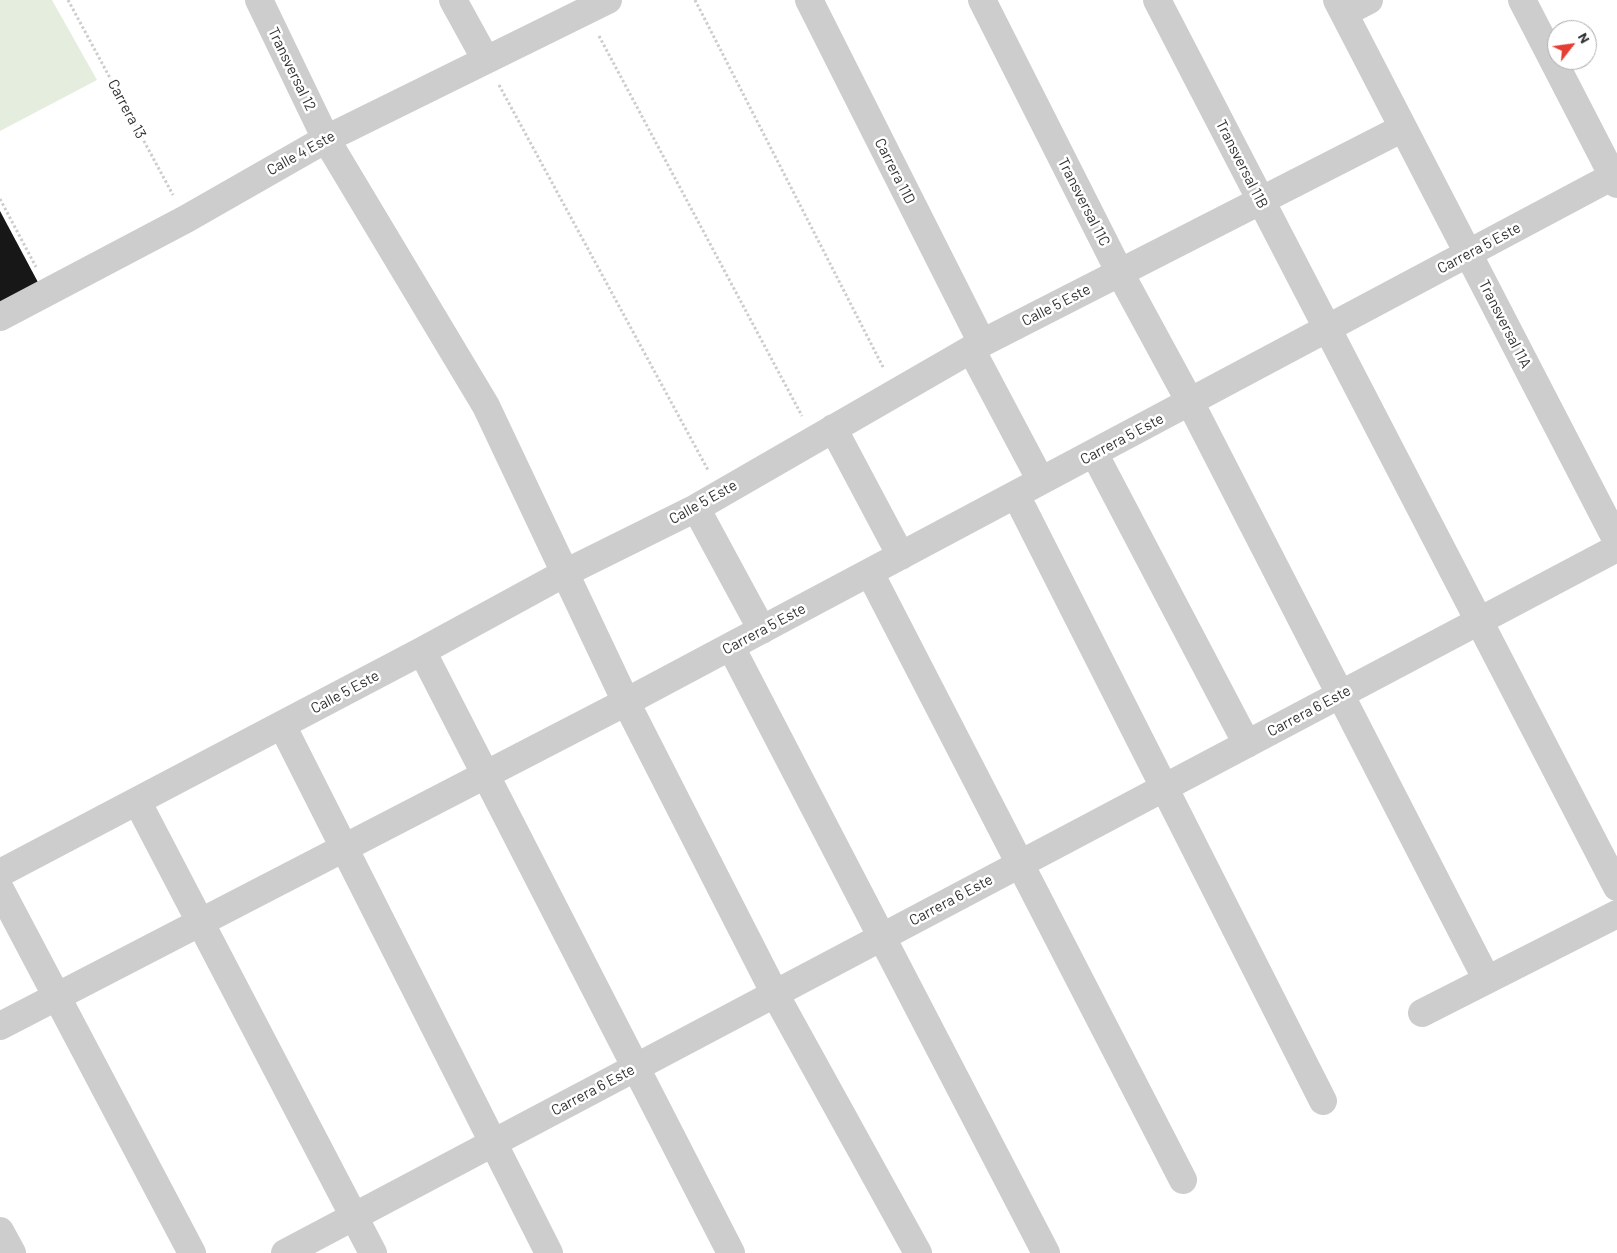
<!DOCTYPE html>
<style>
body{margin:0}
#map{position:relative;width:1617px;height:1253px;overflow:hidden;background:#fff;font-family:Barlow,sans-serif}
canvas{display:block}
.north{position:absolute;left:1547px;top:20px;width:50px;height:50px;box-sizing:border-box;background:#fff;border:1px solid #acacac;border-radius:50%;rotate:60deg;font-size:14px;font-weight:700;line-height:20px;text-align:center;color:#303030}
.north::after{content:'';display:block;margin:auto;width:18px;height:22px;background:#e53e34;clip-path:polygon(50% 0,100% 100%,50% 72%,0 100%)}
</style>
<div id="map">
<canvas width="1617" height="1253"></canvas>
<div class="north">N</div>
</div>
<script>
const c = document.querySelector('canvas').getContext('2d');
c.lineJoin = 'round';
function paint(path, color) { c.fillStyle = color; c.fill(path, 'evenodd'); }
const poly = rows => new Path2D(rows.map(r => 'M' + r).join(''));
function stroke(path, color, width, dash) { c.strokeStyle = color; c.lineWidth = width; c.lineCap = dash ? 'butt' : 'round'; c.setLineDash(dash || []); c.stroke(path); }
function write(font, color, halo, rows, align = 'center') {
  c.font = font + ' Barlow,sans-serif'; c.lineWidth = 5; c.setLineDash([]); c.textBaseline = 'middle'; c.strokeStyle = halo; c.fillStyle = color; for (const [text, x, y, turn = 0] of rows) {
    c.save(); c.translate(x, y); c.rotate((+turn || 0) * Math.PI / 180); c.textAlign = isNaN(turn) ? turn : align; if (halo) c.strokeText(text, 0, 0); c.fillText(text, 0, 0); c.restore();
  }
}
paint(poly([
 [0,0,52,0,97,80,0,131]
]), '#e4edde');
paint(poly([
 [0,211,40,286,0,306]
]), '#171717');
stroke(poly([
 [68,0,173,195],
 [695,0,884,369],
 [599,36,802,416],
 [499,85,708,470],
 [0,199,36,267]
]), '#cdcdcd', 3, [2.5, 2.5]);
stroke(poly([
 [259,0,326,139,486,406,626,702,775,994,918,1253],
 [453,0,486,60],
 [809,0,982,343],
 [982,0,1120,273,1190,402,1487,980],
 [1157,0,1617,887],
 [1337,0,1617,541],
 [1522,0,1617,184],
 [1344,13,1369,0],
 [0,317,186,219,326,139,608,0],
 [971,349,1041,481],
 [833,428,901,556],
 [1094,453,1247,744],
 [1016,495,1323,1101],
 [696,508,762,630],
 [870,573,1183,1180],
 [731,647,1046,1253],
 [422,651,731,1253],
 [282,725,549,1253],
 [137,801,373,1253],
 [0,873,422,651,565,573,696,508,982,343,1403,128],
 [0,889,192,1253],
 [1422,1013,1617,914],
 [0,1026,626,702,1617,174],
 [0,1231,12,1253],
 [285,1253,1617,548]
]), '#cdcdcd', 28);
write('15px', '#303030', '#fff', [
 ["Transversal 12",292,69,64],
 ["Carrera 13",127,109,62],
 ["Calle 4 Este",301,153,-29],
 ["Transversal 11B",1242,164,63],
 ["Carrera 11D",895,171,63],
 ["Transversal 11C",1084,202,63],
 ["Carrera 5 Este",1479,248,-28],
 ["Calle 5 Este",1056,305,-27],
 ["Transversal 11A",1505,324,63],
 ["Carrera 5 Este",1122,439,-28],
 ["Calle 5 Este",703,502,-29],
 ["Carrera 5 Este",764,629,-28],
 ["Calle 5 Este",345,692,-28],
 ["Carrera 6 Este",1309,711,-28],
 ["Carrera 6 Este",951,900,-28],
 ["Carrera 6 Este",593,1090,-28]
]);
</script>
